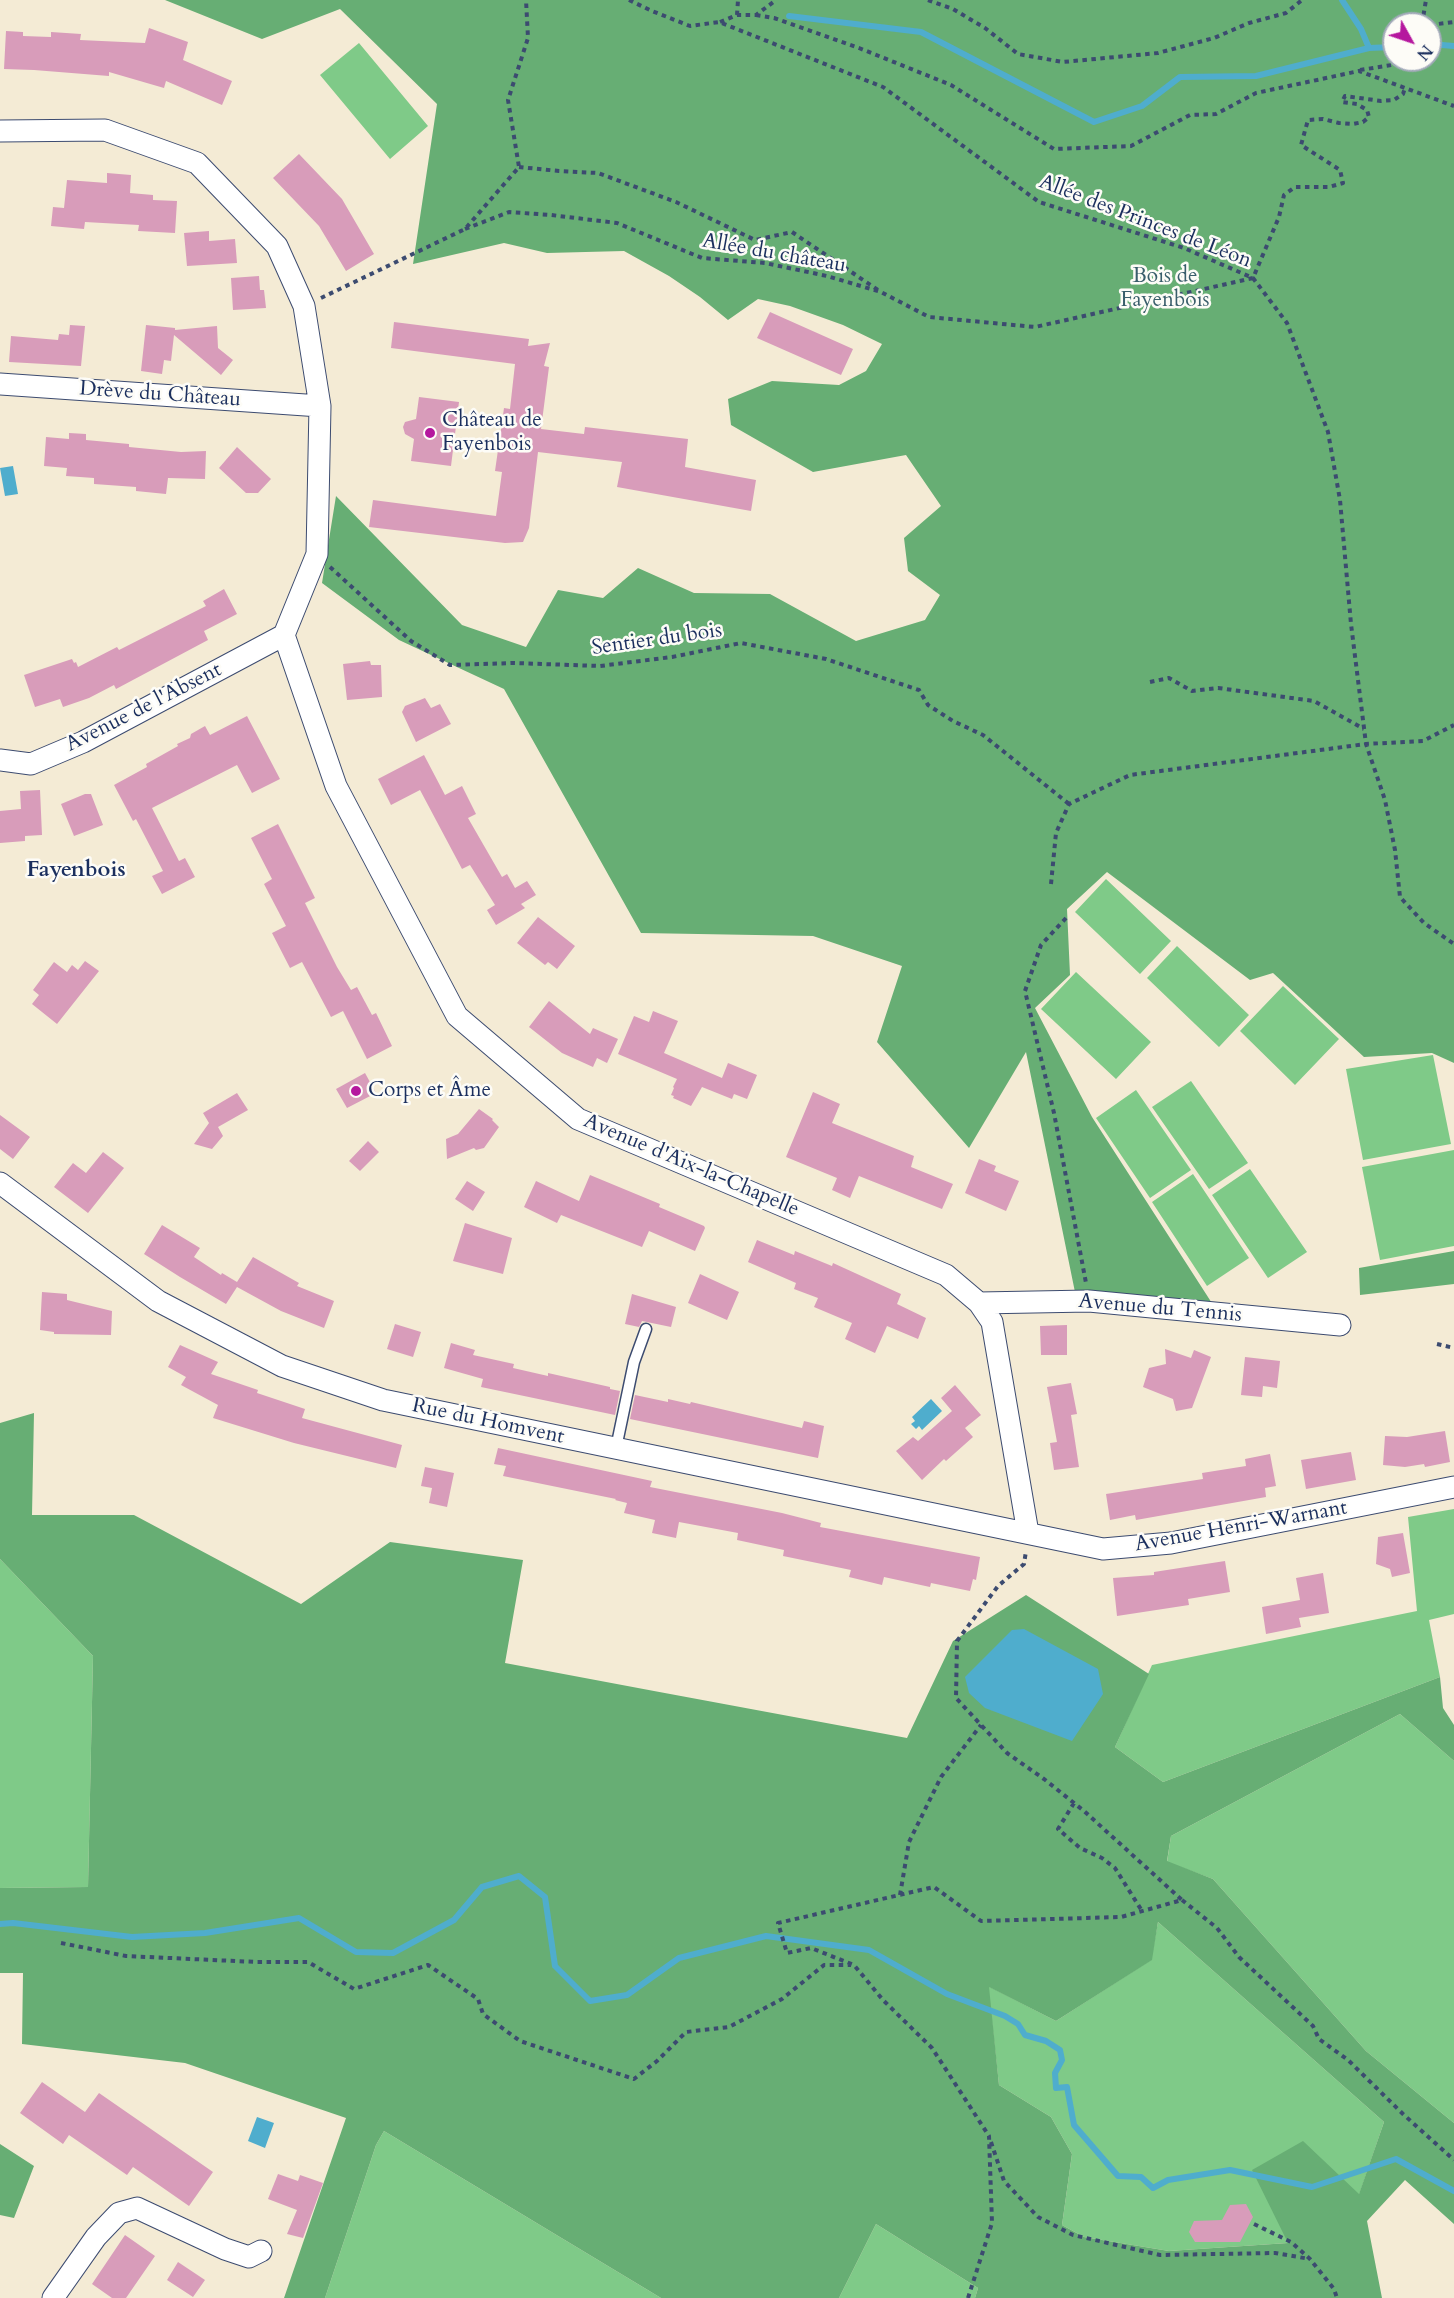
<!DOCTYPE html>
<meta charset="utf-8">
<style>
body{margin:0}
#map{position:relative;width:1454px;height:2298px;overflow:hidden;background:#f4ebd5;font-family:Cardo,serif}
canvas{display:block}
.north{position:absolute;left:1382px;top:12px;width:60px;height:60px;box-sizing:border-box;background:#fdfcf7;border:2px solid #a3aaba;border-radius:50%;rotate:130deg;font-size:16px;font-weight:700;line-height:24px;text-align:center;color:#1b2f5e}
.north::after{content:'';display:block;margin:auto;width:21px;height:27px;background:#b5179e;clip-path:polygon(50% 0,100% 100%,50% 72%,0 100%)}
</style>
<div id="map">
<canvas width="1454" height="2298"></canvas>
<div class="north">N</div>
</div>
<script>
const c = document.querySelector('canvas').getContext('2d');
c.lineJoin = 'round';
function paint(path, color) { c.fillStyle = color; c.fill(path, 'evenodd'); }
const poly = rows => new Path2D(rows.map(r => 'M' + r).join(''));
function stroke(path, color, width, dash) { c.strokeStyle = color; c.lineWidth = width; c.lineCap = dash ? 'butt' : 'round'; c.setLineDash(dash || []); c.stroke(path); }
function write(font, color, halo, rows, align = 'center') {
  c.font = font + ' Cardo,serif'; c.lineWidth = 5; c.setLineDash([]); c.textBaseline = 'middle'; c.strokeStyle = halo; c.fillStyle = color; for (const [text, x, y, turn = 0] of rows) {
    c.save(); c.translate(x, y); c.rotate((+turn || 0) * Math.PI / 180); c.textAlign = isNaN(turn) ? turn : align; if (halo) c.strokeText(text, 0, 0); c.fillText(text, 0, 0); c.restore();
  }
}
paint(poly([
 [359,43,428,126,390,159,320,75],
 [1106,879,1171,941,1140,974,1075,912],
 [1177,946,1249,1015,1219,1047,1147,978],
 [1076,972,1151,1042,1116,1079,1041,1009],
 [1283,986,1339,1039,1295,1085,1240,1031],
 [1433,1055,1451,1144,1363,1160,1346,1069],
 [1191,1081,1248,1163,1209,1189,1152,1107],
 [1136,1090,1191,1170,1150,1198,1096,1118],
 [1454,1150,1454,1246,1380,1260,1362,1167],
 [1250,1169,1307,1252,1268,1278,1212,1195],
 [1193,1174,1249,1258,1207,1286,1152,1202],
 [1454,1509,1454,1614,1429,1620,1440,1677,1163,1782,1115,1747,1152,1665,1417,1611,1408,1517],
 [0,1559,93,1656,88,1887,0,1888],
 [1400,1714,1454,1761,1454,2123,1366,2051,1213,1879,1167,1862,1171,1836],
 [1158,1922,1384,2122,1359,2195,1288,2243,1169,2251,1084,2237,1062,2225,1072,2154,1051,2117,999,2085,988,1986,1056,2021,1151,1960],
 [384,2131,661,2298,325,2298,376,2145],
 [876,2224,978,2288,975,2298,839,2298]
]), '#7fca88');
paint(poly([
 [165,0,1454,0,1454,1063,1432,1053,1364,1057,1273,973,1250,980,1107,872,1067,909,1070,975,1035,1008,1092,1117,1217,1311,1076,1297,1026,1052,969,1148,877,1042,902,966,813,936,641,933,504,689,399,640,322,583,336,496,462,625,526,647,558,590,603,598,638,568,694,593,770,594,856,641,925,620,940,595,908,571,904,538,941,506,906,455,813,472,731,425,728,399,772,381,839,385,866,371,882,344,843,325,790,306,758,299,728,320,700,297,669,276,624,251,547,253,504,243,413,264,437,104,340,9,262,39],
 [1394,24,1430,24,1430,60,1394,60],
 [1454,1251,1454,1284,1360,1295,1359,1268],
 [34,1413,32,1515,134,1515,301,1604,390,1542,523,1560,505,1663,654,1691,907,1738,953,1641,1026,1595,1149,1674,1115,1747,1163,1782,1440,1677,1443,1708,1454,1725,1454,1761,1400,1714,1171,1836,1167,1861,1213,1879,1366,2051,1454,2123,1454,2224,1405,2180,1367,2221,1382,2298,975,2298,978,2288,876,2224,839,2298,661,2298,384,2131,376,2145,325,2298,284,2298,346,2118,185,2063,22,2044,23,1973,0,1973,0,1888,88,1887,93,1656,0,1559,0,1423],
 [1158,1922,1384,2122,1359,2194,1303,2141,1252,2170,1288,2243,1169,2251,1084,2237,1062,2225,1072,2154,1051,2117,999,2085,989,1987,1056,2021,1152,1960],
 [0,2144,34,2166,14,2218,0,2215]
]), '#67ae74');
paint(poly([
 [13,466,18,494,5,496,0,468],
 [931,1399,942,1411,922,1430,919,1426,916,1429,911,1424,915,1421,912,1417],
 [1024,1629,1098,1669,1103,1694,1072,1741,985,1708,969,1693,965,1677,1012,1630],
 [257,2117,274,2123,265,2148,248,2141]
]), '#4fadcd');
stroke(poly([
 [1342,0,1361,29,1369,48],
 [789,16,921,32,1094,122,1142,106,1180,77,1256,76,1369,48,1394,47],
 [1430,44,1454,46],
 [0,1924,13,1923,132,1937,205,1933,299,1918,356,1952,393,1953,454,1920,482,1887,519,1876,545,1897,555,1966,590,2001,627,1995,679,1958,766,1936,869,1950,947,1994,1005,2016,1018,2024,1025,2035,1046,2041,1060,2050,1062,2060,1055,2073,1056,2088,1067,2087,1074,2125,1118,2176,1141,2177,1153,2188,1168,2180,1230,2170,1312,2187,1396,2159,1454,2191]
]), '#4fadcd', 6);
paint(poly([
 [149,28,188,42,183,60,232,81,222,105,166,81,164,88,109,72,109,76,34,70,4,69,6,31,23,32,23,36,51,37,51,32,81,34,80,40,145,43],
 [299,154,342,199,374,254,346,271,319,226,273,178],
 [107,173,131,175,130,193,153,195,153,200,177,201,175,233,138,231,139,225,85,222,84,229,51,226,53,207,64,208,67,180,107,183],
 [209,231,209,241,235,239,237,263,187,266,184,233],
 [259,276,260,290,264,290,266,308,233,310,231,278],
 [770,312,853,349,841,375,757,338],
 [394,322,529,339,528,346,550,343,544,366,549,367,541,429,584,434,585,427,688,439,685,467,756,480,751,511,617,487,622,462,538,452,529,528,523,542,505,543,369,527,373,500,496,516,502,472,495,471,504,408,510,409,515,364,391,348],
 [70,325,85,326,81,366,9,362,11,336,58,340,59,334,69,335],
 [146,325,175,328,175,330,217,326,218,348,233,360,221,375,174,335,171,361,164,360,162,374,141,371],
 [419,397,459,402,451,466,411,461,414,439,405,434,403,427,405,422,416,419],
 [69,433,86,434,86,440,129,444,129,447,181,452,206,451,205,479,168,478,166,494,136,491,136,487,94,484,94,478,66,476,67,468,44,466,46,437,69,439],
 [237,447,271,479,258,493,246,493,219,468],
 [224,589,237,614,204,631,208,640,116,689,114,685,89,698,63,707,60,699,35,707,24,675,72,659,74,663,76,662,78,667,117,647,119,650,206,606,203,601],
 [370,661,371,665,381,665,382,697,347,700,343,664],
 [425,698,431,708,440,704,451,724,416,742,402,712,405,706],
 [247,716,280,779,252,793,237,765,152,808,179,861,185,858,195,877,162,894,152,876,163,871,136,819,133,821,114,785,147,767,146,764,178,746,177,744,190,738,191,734,205,726,210,735],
 [424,755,445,795,462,786,476,814,468,818,502,877,507,874,515,888,527,881,536,895,521,904,525,908,496,925,487,910,495,905,470,865,462,869,420,790,391,805,378,779],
 [40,790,42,835,25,836,25,841,0,843,0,811,21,809,20,791],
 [85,794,91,794,103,825,74,836,61,804],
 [278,824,315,898,305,903,337,967,351,990,357,987,372,1015,376,1013,392,1046,367,1059,343,1011,331,1017,302,962,290,968,272,933,286,926,264,884,272,879,251,838],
 [538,917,575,946,557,969,548,962,545,965,517,943],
 [85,961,99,971,57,1024,32,1004,39,995,33,990,54,962,67,972,72,965,78,970],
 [549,1001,590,1034,593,1028,618,1039,607,1063,597,1058,593,1067,562,1053,529,1027],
 [653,1011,678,1021,664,1053,722,1078,728,1063,757,1075,747,1099,734,1094,732,1099,702,1087,691,1106,673,1098,674,1096,671,1095,674,1088,673,1087,677,1079,618,1054,634,1016,649,1022],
 [365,1073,376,1093,347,1108,336,1089],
 [813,1092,840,1104,832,1123,914,1156,911,1167,953,1184,942,1209,859,1176,850,1198,832,1190,837,1178,786,1157],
 [237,1093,248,1110,218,1127,223,1136,212,1149,194,1144,209,1123,203,1113],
 [479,1109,493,1119,492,1120,499,1127,484,1148,476,1150,474,1148,447,1159,446,1139,458,1134],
 [0,1115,30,1137,13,1159,0,1149],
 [368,1141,379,1152,360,1171,349,1161],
 [103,1152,124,1168,88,1213,54,1187,73,1163,86,1173],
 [979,1159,996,1166,994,1171,1019,1181,1006,1211,965,1193],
 [590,1175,660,1204,659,1207,704,1226,705,1228,695,1251,649,1231,642,1247,561,1215,557,1223,524,1207,536,1181,579,1201],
 [467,1181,485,1192,473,1211,455,1199],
 [465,1223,512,1238,503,1274,453,1261],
 [162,1225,200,1248,194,1257,221,1275,222,1273,237,1282,253,1257,299,1283,297,1286,334,1301,324,1328,281,1311,237,1287,226,1304,180,1277,144,1254],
 [757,1240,794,1255,795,1251,832,1266,833,1263,901,1294,897,1304,926,1318,918,1339,887,1326,875,1353,845,1339,852,1323,814,1307,818,1298,794,1289,796,1283,748,1262],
 [700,1274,739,1292,727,1320,688,1303],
 [42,1292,67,1294,67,1300,112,1311,111,1335,54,1334,54,1332,40,1330],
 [632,1294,676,1307,671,1327,642,1321,639,1327,625,1324],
 [395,1324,421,1332,413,1357,387,1349],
 [1067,1325,1067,1355,1041,1355,1040,1326],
 [451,1343,475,1350,473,1355,514,1364,513,1368,548,1376,548,1373,610,1387,610,1389,620,1391,615,1415,481,1387,483,1379,444,1368],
 [180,1345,218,1362,211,1374,258,1390,257,1393,305,1409,302,1418,402,1445,396,1468,294,1443,213,1418,218,1405,181,1385,186,1377,168,1367],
 [1165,1349,1191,1358,1194,1350,1211,1357,1192,1408,1176,1411,1173,1399,1143,1387,1149,1368,1166,1364],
 [1245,1357,1280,1361,1277,1388,1263,1386,1262,1397,1241,1395],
 [1071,1383,1077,1414,1071,1415,1079,1467,1054,1470,1050,1443,1057,1442,1047,1387],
 [955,1385,981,1415,965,1428,973,1437,946,1461,944,1459,922,1480,896,1451,913,1437,918,1441,952,1411,941,1398],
 [635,1395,668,1402,668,1399,690,1404,691,1402,802,1428,804,1421,824,1426,818,1458,630,1419],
 [1445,1431,1450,1462,1425,1467,1424,1464,1405,1467,1383,1465,1385,1436,1407,1437],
 [498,1448,652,1481,650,1487,782,1513,821,1523,820,1527,980,1557,976,1580,973,1579,970,1591,931,1583,930,1587,884,1577,882,1585,849,1577,851,1570,783,1556,784,1550,737,1540,738,1533,679,1522,676,1538,652,1533,655,1520,624,1513,627,1503,615,1500,616,1499,503,1476,506,1466,494,1464],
 [1351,1452,1356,1480,1306,1489,1301,1460],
 [1270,1454,1276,1486,1265,1488,1266,1497,1136,1520,1135,1515,1110,1520,1106,1494,1203,1479,1202,1473,1246,1466,1245,1459],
 [425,1467,454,1473,447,1507,429,1503,432,1488,421,1486],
 [1403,1533,1410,1573,1392,1577,1390,1569,1376,1564,1378,1537],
 [1225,1561,1230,1592,1188,1599,1189,1605,1117,1616,1113,1578,1154,1575,1154,1572],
 [1323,1573,1329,1613,1299,1618,1301,1627,1266,1634,1262,1607,1300,1600,1296,1578],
 [42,2082,85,2112,99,2093,213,2172,189,2206,133,2167,127,2175,69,2135,63,2144,20,2113],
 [278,2174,298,2181,300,2175,323,2183,303,2238,287,2234,297,2210,268,2199],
 [1246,2204,1253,2217,1240,2242,1195,2242,1189,2232,1194,2221,1222,2220,1230,2205],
 [125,2235,155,2256,126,2298,112,2298,92,2284],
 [178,2262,205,2280,193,2297,167,2280]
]), '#d89cba');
const lane = poly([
 [616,1448,634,1362,646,1329]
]);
const street = poly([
 [0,131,105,130,197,163,277,246,304,306,320,406,317,554,284,635],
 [0,384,320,406],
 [284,635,336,786,457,1016,578,1119,946,1275,979,1303,992,1322,1028,1533],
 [0,760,31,764,83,742,284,635],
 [0,1183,158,1301,282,1366,383,1400,1103,1549,1171,1543,1454,1487],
 [979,1303,1089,1301,1340,1325],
 [53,2298,96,2237,119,2213,137,2208,225,2249,249,2257,261,2251]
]);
stroke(lane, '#3c4b70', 13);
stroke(street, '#3c4b70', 23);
stroke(poly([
 [629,0,652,11,690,26,719,22,883,87,1039,202,1184,248,1253,278,1287,323,1328,432,1340,500,1351,624,1366,744,1385,800,1395,850,1400,897,1424,923,1454,944],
 [928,0,953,9,985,28,1018,54,1063,62,1158,53,1214,38,1249,23,1286,13,1302,0],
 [737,15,738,0],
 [756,15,774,18,859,48,951,85,1054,149,1131,146,1190,115,1216,114,1256,93,1359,71,1454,106],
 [720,22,737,15,756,15,776,0],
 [1422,24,1426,0],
 [1430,25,1454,22],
 [1360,70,1392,65,1406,60],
 [519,167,559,171,598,173,676,202,755,240,792,232,878,290],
 [465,229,509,212,551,215,617,223,702,258,765,263,827,276,881,292,929,317,1035,327,1253,278,1279,217,1284,195,1295,187,1329,187,1343,183,1340,170,1301,145,1308,120,1323,119,1339,123,1353,124,1363,122,1369,117,1367,110,1357,104,1342,102,1345,96,1381,101,1394,100,1403,94,1405,88],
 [321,298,465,229,519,167,508,100,528,38,526,0],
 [330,567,411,641,450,665,514,663,600,666,672,657,741,643,826,659,919,690,928,705,953,721,983,735,1069,804],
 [1150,682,1169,678,1192,691,1218,688,1314,701,1364,729],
 [1051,884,1056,833,1069,804,1130,775,1366,744,1423,741,1454,725],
 [1066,918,1041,945,1025,991,1054,1113,1086,1283],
 [1437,1344,1454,1348],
 [1074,1803,1058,1829,1080,1848,1102,1858,1115,1868,1142,1911],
 [900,1895,909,1842,941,1777,981,1725],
 [1182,1900,1217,1928,1239,1957,1313,2026,1319,2039,1348,2060,1403,2114,1454,2160],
 [61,1943,126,1956,257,1962,308,1962,354,1989,428,1965,478,1999,483,2014,520,2041,634,2079,657,2061,686,2032,729,2027,782,1999,824,1965,851,1965],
 [991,2142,1004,2181,1038,2217,1073,2235,1160,2255,1275,2253,1310,2259],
 [1254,2224,1291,2242,1310,2259,1334,2289,1337,2298],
 [968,2298,992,2223,989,2136,932,2048,883,2000,854,1965,811,1948,787,1953,778,1923,934,1887,981,1921,1121,1917,1182,1900,1084,1811,1044,1779,1007,1753,956,1698,957,1641,998,1586,1024,1564,1026,1551]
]), '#3c4b70', 4, [4.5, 4.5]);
stroke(lane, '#fff', 10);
stroke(street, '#fff', 21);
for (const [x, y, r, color] of [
 [430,433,6,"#b5179e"],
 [356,1091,6,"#b5179e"]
]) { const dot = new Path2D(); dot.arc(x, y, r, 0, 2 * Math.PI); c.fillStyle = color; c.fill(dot); stroke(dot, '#fdfcf7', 2); }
write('21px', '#1b2f5e', '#fdfcf7', [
 ["Allée des Princes de Léon",1145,222,21],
 ["Allée du château",774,254,10],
 ["Drève du Château",160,395,4],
 ["Sentier du bois",657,640,-8],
 ["Avenue de l'Absent",144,708,-27],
 ["Avenue d'Aix-la-Chapelle",691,1166,23],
 ["Avenue du Tennis",1160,1309,5],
 ["Rue du Homvent",488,1422,12],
 ["Avenue Henri-Warnant",1241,1527,-10]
]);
write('21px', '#395e6b', '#fdfcf7', [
 ["Bois de",1165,277],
 ["Fayenbois",1165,301]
]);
write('21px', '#1b2f5e', '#fdfcf7', [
 ["Château de",442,421],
 ["Fayenbois",442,445],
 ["Corps et Âme",368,1091]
], 'left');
write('bold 22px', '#1b2f5e', '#fdfcf7', [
 ["Fayenbois",76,871]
]);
</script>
